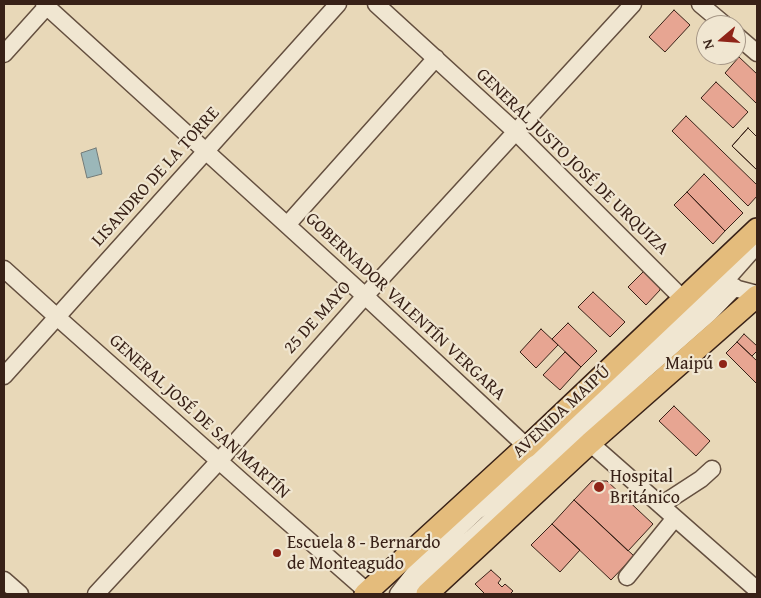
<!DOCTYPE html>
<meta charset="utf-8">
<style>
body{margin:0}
#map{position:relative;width:761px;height:598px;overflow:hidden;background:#e8d8b8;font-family:"Gentium Book Plus",serif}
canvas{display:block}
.frame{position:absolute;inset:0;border:5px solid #382117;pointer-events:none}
.north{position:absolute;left:696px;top:15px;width:50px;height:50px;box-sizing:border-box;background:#f0e6d1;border:1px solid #a69787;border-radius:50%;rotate:252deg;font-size:14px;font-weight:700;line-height:20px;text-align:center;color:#382117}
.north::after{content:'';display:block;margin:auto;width:18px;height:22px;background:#8f2418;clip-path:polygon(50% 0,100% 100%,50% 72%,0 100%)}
</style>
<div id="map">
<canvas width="761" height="598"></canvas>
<div class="frame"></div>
<div class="north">N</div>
</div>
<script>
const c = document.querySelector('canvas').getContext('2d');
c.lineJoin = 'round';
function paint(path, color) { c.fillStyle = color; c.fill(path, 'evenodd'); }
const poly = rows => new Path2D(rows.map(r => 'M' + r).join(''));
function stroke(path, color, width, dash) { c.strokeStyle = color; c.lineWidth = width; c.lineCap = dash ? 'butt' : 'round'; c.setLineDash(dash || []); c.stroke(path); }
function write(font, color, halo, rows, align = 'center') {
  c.font = font + ' "Gentium Book Plus",serif'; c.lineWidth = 4.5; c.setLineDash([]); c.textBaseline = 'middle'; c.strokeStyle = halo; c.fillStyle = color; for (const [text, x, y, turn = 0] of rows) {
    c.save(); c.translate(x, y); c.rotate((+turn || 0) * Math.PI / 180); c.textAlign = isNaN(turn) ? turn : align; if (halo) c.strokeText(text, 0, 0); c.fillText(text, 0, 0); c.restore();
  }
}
const water = poly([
 [96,148,102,174,87,178,81,153,96,148]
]);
paint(water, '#9bb7b9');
stroke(water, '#737b78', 1);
const building = poly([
 [674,10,690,25,665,52,649,37,674,10],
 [739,57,757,74,757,102,756,103,725,73,739,57],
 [716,82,748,112,733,128,701,98,716,82],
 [686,116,757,185,757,196,748,206,672,131,686,116],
 [748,128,757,137,757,170,732,146,748,128],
 [748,128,757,137,757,170,732,146,748,128],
 [704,174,743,213,725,231,687,192,704,174],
 [687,192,725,231,713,244,674,205,687,192],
 [648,267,660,279,660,290,646,305,628,287,648,267],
 [593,292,625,322,610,337,578,307,593,292],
 [568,323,597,351,581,367,552,339,568,323],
 [541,329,558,345,536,368,520,352,541,329],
 [744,334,757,346,757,351,752,356,737,342,744,334],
 [737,342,757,361,757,384,726,353,737,342],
 [565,352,581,367,560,390,543,375,565,352],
 [674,406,710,441,696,456,659,421,674,406],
 [592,481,607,481,653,524,628,551,574,500,592,481],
 [574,500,634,556,611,580,552,524,574,500],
 [552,524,580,550,560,572,531,545,552,524],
 [491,570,501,579,498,583,502,587,505,584,513,591,510,594,485,594,475,584,491,570]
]);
paint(building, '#e7a592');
stroke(building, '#382117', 1);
const minor = poly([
 [44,4,365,296,527,447,551,440,590,443,757,590],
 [376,4,516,132,683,299,718,289,734,288,757,294],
 [700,4,725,25],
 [736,35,757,53],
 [4,54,49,4],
 [287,225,436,58],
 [4,269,57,317,264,501,370,594],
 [4,376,338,4],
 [567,442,643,372,709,314,735,287],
 [661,505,701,479,712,469],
 [627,577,675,518],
 [4,580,20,594],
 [96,594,219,461,365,296,633,4],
 [398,594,423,562,477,511,535,463,556,433,718,289,757,245],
 [411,594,543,472,573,434]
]);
const major = poly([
 [365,594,522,450,527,447,757,229],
 [427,594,590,443,757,296]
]);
stroke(minor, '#644f3f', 19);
stroke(major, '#382117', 24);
stroke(minor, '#f0e6d1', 16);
stroke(major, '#e4bc7c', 21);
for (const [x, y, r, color] of [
 [723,364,5,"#8f2418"],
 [599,487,6,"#8f2418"],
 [277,553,5,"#8f2418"]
]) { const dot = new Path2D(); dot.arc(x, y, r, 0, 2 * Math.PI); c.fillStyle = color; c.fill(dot); stroke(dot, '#f0e6d1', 2); }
write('18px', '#382117', '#f0e6d1', [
 ["GENERAL JUSTO JOSÉ DE URQUIZA",572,162,44],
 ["LISANDRO DE LA TORRE",156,177,-48],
 ["GOBERNADOR VALENTÍN VERGARA",405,307,43],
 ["25 DE MAYO",318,318,-48],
 ["AVENIDA MAIPÚ",562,412,-43],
 ["GENERAL JOSÉ DE SAN MARTÍN",199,417,42]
]);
write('18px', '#382117', '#f0e6d1', [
 ["Maipú",713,364,"right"],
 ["Hospital",610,477],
 ["Británico",610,498],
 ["Escuela 8 - Bernardo",287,543],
 ["de Monteagudo",287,564]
], 'left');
</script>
